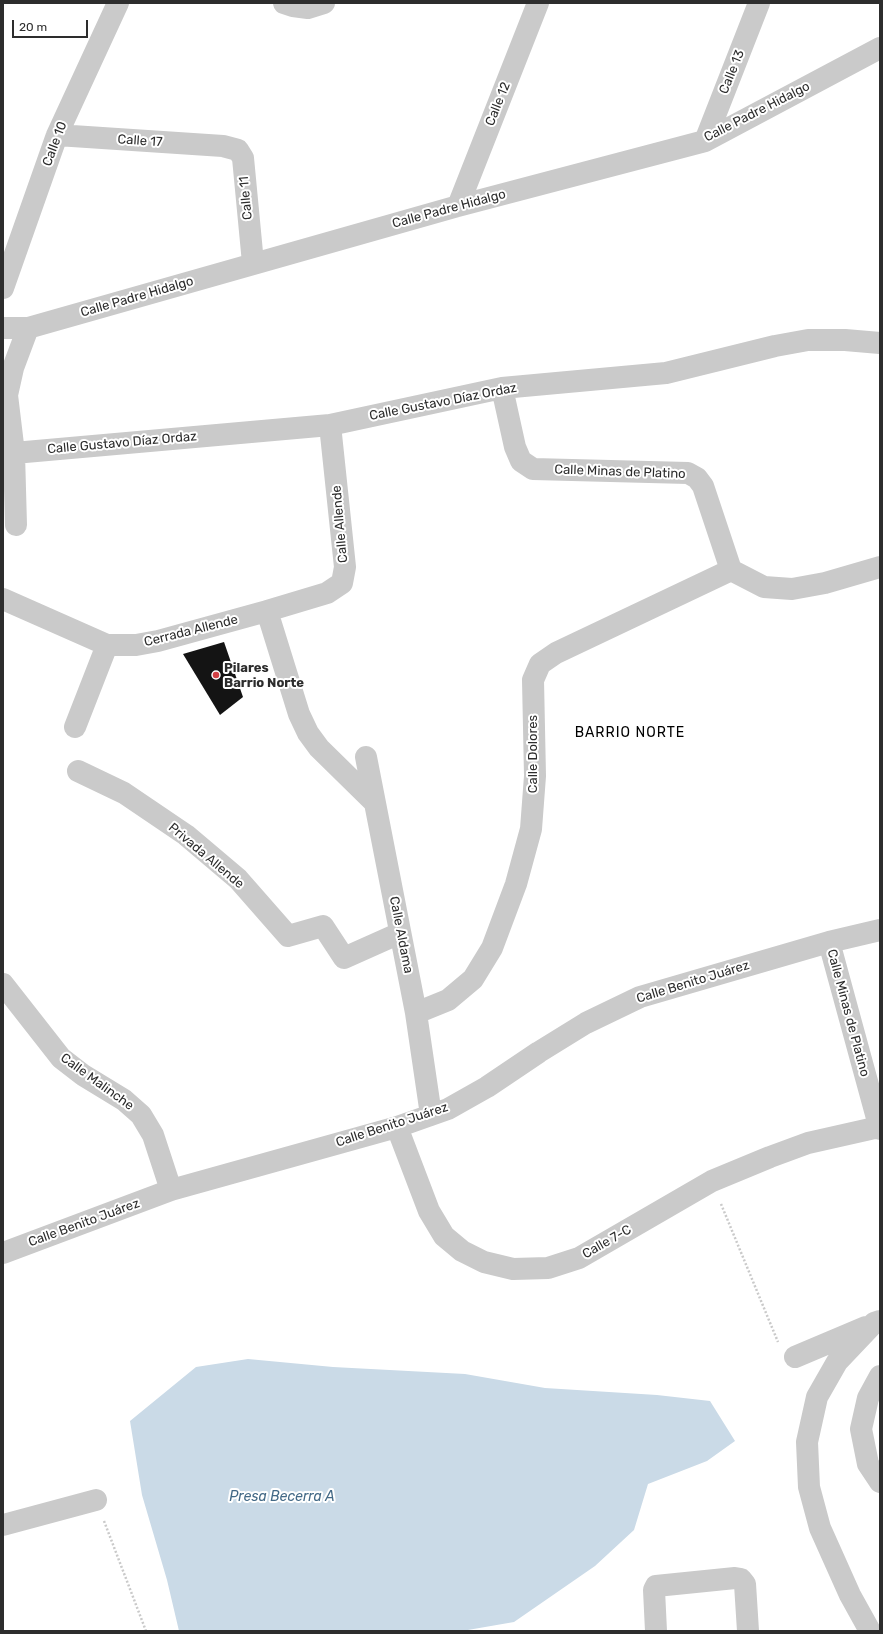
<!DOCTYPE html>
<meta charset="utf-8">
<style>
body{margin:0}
#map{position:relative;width:883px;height:1634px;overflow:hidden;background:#fff;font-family:Rubik,sans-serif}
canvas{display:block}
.frame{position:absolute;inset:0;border:4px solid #2d2d2d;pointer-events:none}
.scale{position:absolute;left:12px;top:20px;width:76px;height:18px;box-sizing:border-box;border:2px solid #2d2d2d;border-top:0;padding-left:5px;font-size:12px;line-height:14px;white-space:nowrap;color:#2d2d2d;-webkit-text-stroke:3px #fff;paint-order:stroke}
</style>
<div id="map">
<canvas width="883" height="1634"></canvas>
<div class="frame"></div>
<div class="scale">20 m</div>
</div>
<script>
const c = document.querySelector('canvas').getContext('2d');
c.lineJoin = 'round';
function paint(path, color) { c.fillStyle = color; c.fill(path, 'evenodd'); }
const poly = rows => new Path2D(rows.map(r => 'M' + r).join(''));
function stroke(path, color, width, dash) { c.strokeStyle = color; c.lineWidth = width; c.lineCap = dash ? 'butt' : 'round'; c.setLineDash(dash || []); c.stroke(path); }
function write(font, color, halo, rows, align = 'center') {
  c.font = font + ' Rubik,sans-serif'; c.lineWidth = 4; c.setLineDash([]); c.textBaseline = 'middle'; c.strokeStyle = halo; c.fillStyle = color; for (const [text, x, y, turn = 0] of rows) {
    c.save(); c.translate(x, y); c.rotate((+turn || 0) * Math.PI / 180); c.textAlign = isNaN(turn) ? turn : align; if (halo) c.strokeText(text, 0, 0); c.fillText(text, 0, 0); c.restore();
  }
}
paint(poly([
 [248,1359,333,1367,465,1374,545,1388,657,1395,710,1401,735,1441,707,1461,648,1484,634,1530,595,1566,514,1622,462,1631,179,1631,167,1580,142,1495,130,1421,196,1367]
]), '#cadae7');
paint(poly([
 [224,642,243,697,220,715,183,654]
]), '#141414');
stroke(poly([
 [721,1204,778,1342],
 [104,1521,146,1631]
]), '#cacaca', 2.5, [2, 2]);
stroke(poly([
 [284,3,293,6,308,8,324,3],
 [57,135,223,146,238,150,243,158,253,263],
 [705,141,759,3],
 [458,206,538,3],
 [3,288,57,135,118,3],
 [3,328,28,328,458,206,705,141,880,48],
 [502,388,515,447,521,461,533,469,688,473,697,478,703,486,731,570],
 [330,425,345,567,342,583,327,593,267,611,299,714,308,733,319,748,374,802],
 [3,456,14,453,330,425,502,388,666,373,775,346,808,340,845,340,880,343],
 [16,525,14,453,7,395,13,368,28,328],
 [731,570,764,587,792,589,825,583,880,567],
 [3,599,107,645,136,645,158,641,267,611],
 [75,727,107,645],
 [366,757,416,1013,431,1115],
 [78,771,124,793,186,835,238,879,288,936,323,926,344,958,400,933],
 [829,942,880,1129],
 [3,984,61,1058,83,1075,124,1100,141,1115,153,1135,171,1190],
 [416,1013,448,1000,473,979,492,948,516,884,531,829,535,776,533,680,540,664,556,653,731,570],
 [397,1127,429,1211,444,1236,462,1251,484,1262,513,1269,548,1268,579,1258,712,1181,770,1157,808,1143,879,1127],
 [3,1253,171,1190,397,1127,448,1109,487,1087,539,1052,586,1023,640,997,829,942,880,930],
 [795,1357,866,1327],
 [880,1376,868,1398,861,1429,868,1464,880,1482],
 [3,1525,96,1500],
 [656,1631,654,1590,656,1586,735,1578,741,1579,745,1584,748,1631],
 [870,1631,850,1595,820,1528,809,1487,807,1442,817,1397,837,1362,874,1323,880,1321]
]), '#cacaca', 22);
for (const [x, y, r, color] of [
 [216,675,4,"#d34044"]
]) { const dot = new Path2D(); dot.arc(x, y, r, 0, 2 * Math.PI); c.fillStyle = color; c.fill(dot); stroke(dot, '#fff', 1.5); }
write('13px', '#2d2d2d', '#fff', [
 ["Calle 13",732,72,-68],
 ["Calle 12",498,104,-68],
 ["Calle Padre Hidalgo",757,112,-27],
 ["Calle 17",140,141,4],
 ["Calle 10",55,144,-69],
 ["Calle 11",246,198,-95],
 ["Calle Padre Hidalgo",449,209,-15],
 ["Calle Padre Hidalgo",137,297,-16],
 ["Calle Gustavo Díaz Ordaz",443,402,-11],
 ["Calle Gustavo Díaz Ordaz",122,443,-5],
 ["Calle Minas de Platino",620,472,2],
 ["Calle Allende",340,524,-95],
 ["Cerrada Allende",191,631,-14],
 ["Calle Dolores",533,754,-90],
 ["Privada Allende",206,856,40],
 ["Calle Aldama",401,935,79],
 ["Calle Benito Juárez",693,982,-17],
 ["Calle Minas de Platino",848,1013,75],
 ["Calle Malinche",97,1082,36],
 ["Calle Benito Juárez",392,1125,-18],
 ["Calle Benito Juárez",84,1223,-20],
 ["Calle 7-C",607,1242,-30]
]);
write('bold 13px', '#2d2d2d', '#fff', [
 ["Pilares",224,668],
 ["Barrio Norte",224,683]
], 'left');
c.letterSpacing = '1px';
write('14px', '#000', '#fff', [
 ["BARRIO NORTE",630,733]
]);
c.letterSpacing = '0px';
write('italic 14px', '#436986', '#fff', [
 ["Presa Becerra A",282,1497]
]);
</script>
